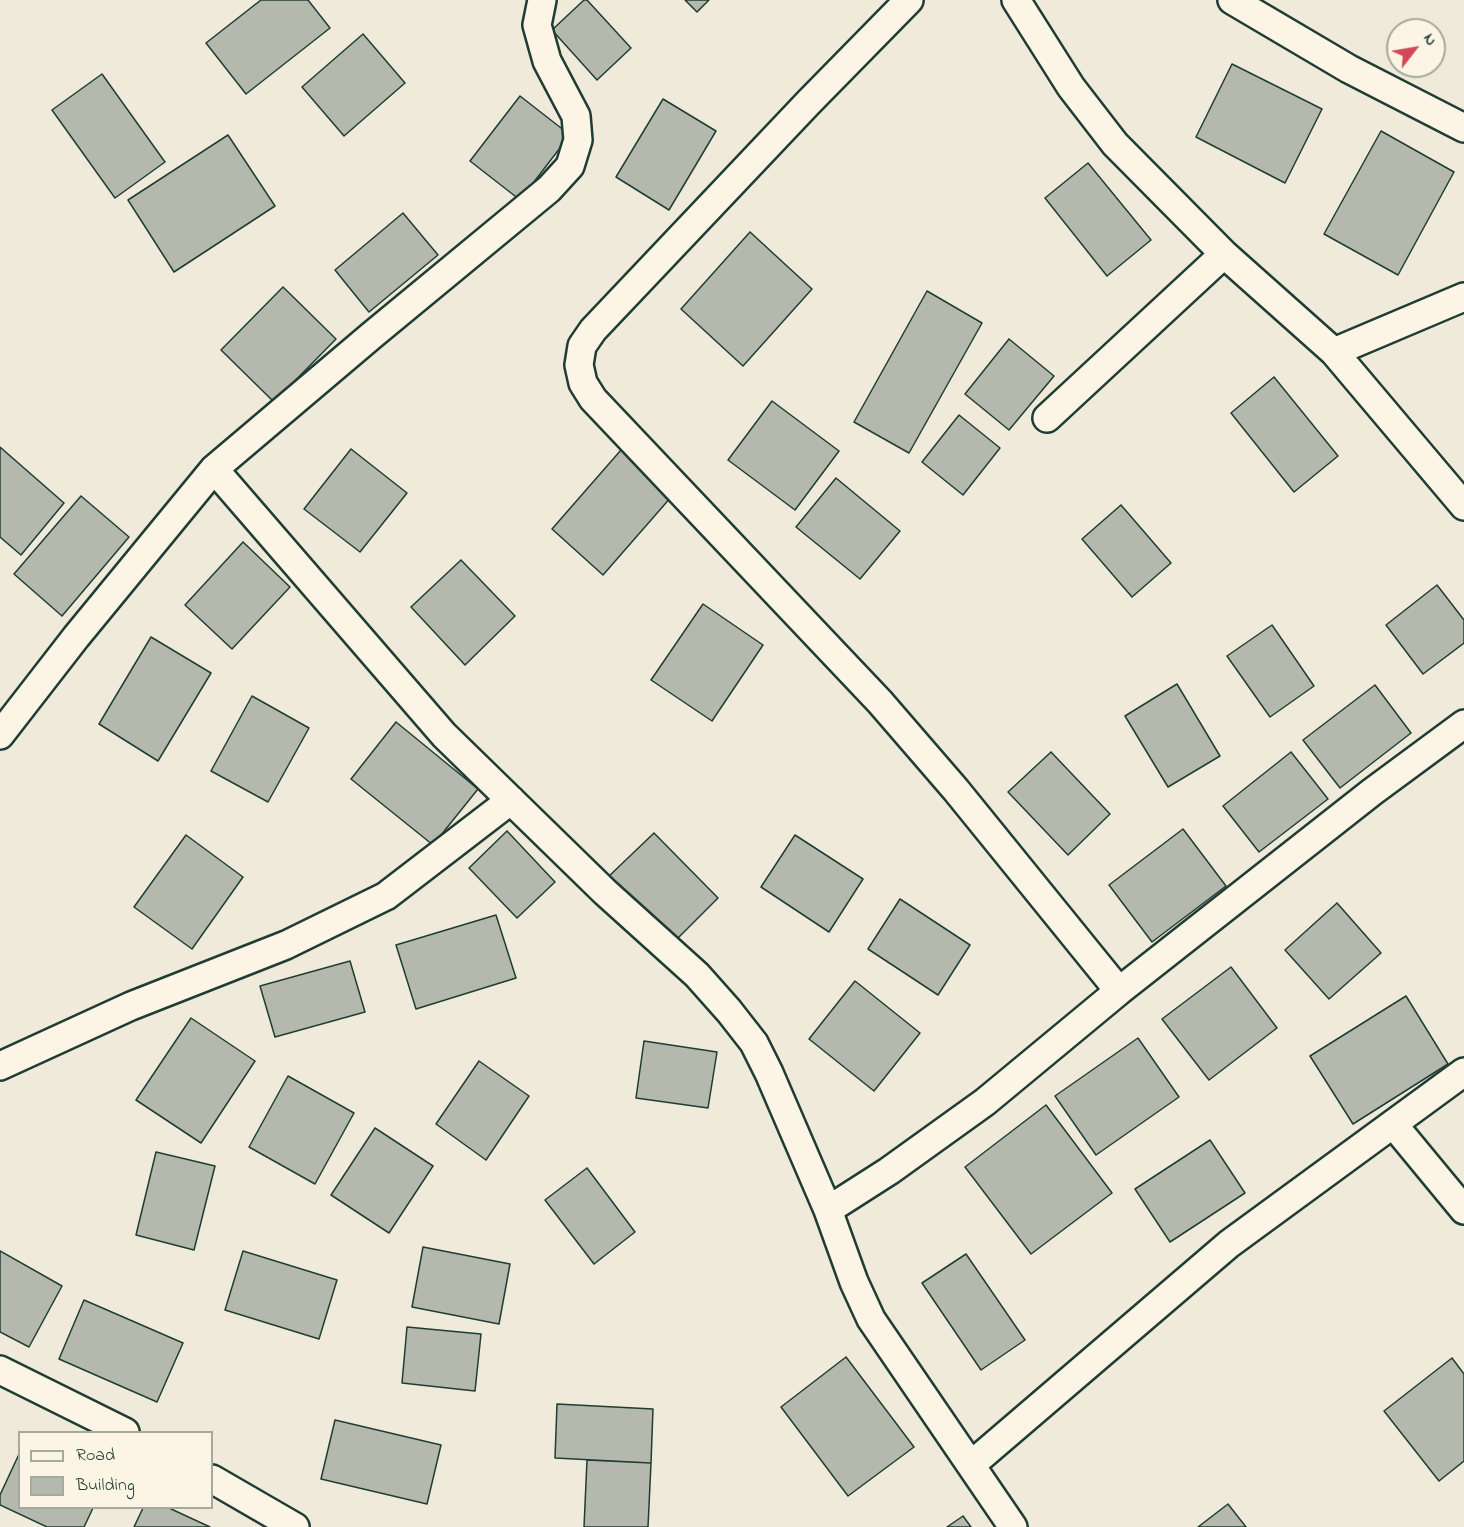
<!DOCTYPE html>
<style>
body{margin:0}
#map{position:relative;width:1464px;height:1527px;overflow:hidden;background:#efeada;font-family:"Indie Flower",sans-serif}
canvas{display:block}
.legend{position:absolute;left:18px;top:1431px;width:195px;height:78px;box-sizing:border-box;background:#fcf5e5;border:2px solid #a4ab9e;margin:0;padding:8px 10px;list-style:none;font-size:18px;color:#1f3d34}
.legend li{display:flex;align-items:center;gap:12px;height:30px}
.legend b{width:30px;border:2px solid #a4ab9e}
.north{position:absolute;left:1386px;top:18px;width:60px;height:60px;box-sizing:border-box;background:#fcf5e5;border:2px solid #a4ab9e;border-radius:50%;rotate:59deg;font-size:16px;font-weight:700;line-height:24px;text-align:center;color:#1f3d34}
.north::after{content:'';display:block;margin:auto;width:21px;height:27px;background:#d1495b;clip-path:polygon(50% 0,100% 100%,50% 72%,0 100%)}
</style>
<div id="map">
<canvas width="1464" height="1527"></canvas>
<ul class="legend">
<li><b style="height:8px;background:#fcf5e5"></b>Road</li>
<li><b style="height:16px;background:#b5b9ad"></b>Building</li>
</ul>
<div class="north">N</div>
</div>
<script>
const c = document.querySelector('canvas').getContext('2d');
c.lineJoin = 'round';
function paint(path, color) { c.fillStyle = color; c.fill(path, 'evenodd'); }
const poly = rows => new Path2D(rows.map(r => 'M' + r).join(''));
function stroke(path, color, width, dash) { c.strokeStyle = color; c.lineWidth = width; c.lineCap = dash ? 'butt' : 'round'; c.setLineDash(dash || []); c.stroke(path); }
const building = poly([
 [261,0,308,0,330,28,246,94,206,43,261,0],
 [584,0,587,0,631,48,597,80,552,30,584,0],
 [685,0,709,0,697,12,685,0],
 [363,34,405,83,344,136,302,87,363,34],
 [1232,64,1322,109,1285,183,1196,137,1232,64],
 [102,74,165,162,115,198,52,110,102,74],
 [520,96,570,135,520,200,470,161,520,96],
 [663,99,716,131,669,210,616,177,663,99],
 [1381,131,1454,172,1398,275,1324,234,1381,131],
 [228,135,275,206,174,272,128,200,228,135],
 [1088,163,1151,240,1107,276,1045,198,1088,163],
 [403,213,438,255,369,312,335,270,403,213],
 [750,232,812,289,743,366,681,309,750,232],
 [283,287,336,339,274,402,221,350,283,287],
 [927,291,982,323,909,453,854,422,927,291],
 [1009,339,1054,376,1009,430,965,394,1009,339],
 [1274,377,1338,456,1294,492,1231,413,1274,377],
 [772,401,839,451,795,510,728,460,772,401],
 [959,415,1000,448,963,495,922,462,959,415],
 [0,447,64,503,21,555,0,537,0,447],
 [351,449,407,493,360,552,304,509,351,449],
 [621,450,672,496,603,575,552,529,621,450],
 [836,478,900,531,860,579,796,527,836,478],
 [81,496,129,537,62,616,14,574,81,496],
 [1121,505,1171,563,1132,597,1082,539,1121,505],
 [243,542,290,587,232,649,185,605,243,542],
 [461,560,515,616,465,665,411,607,461,560],
 [1437,585,1464,620,1464,643,1423,674,1386,625,1437,585],
 [703,604,763,645,712,721,651,680,703,604],
 [1272,625,1314,686,1270,717,1227,656,1272,625],
 [151,637,211,673,158,761,99,724,151,637],
 [1177,684,1220,756,1168,787,1125,716,1177,684],
 [1375,685,1411,733,1340,788,1303,740,1375,685],
 [252,696,309,728,268,802,211,771,252,696],
 [396,722,478,789,433,845,351,779,396,722],
 [1051,752,1110,814,1068,855,1008,792,1051,752],
 [1291,752,1328,799,1259,852,1223,806,1291,752],
 [1183,829,1226,886,1152,942,1109,885,1183,829],
 [507,831,555,882,517,918,469,868,507,831],
 [654,833,718,898,672,944,607,878,654,833],
 [186,835,243,877,192,949,134,907,186,835],
 [795,835,863,879,829,932,761,887,795,835],
 [900,899,970,945,938,995,868,949,900,899],
 [1337,903,1381,953,1329,999,1285,950,1337,903],
 [496,915,516,978,416,1009,396,945,496,915],
 [350,961,365,1012,275,1037,260,986,350,961],
 [1231,967,1277,1028,1209,1080,1162,1019,1231,967],
 [855,981,920,1033,874,1091,809,1039,855,981],
 [1406,996,1448,1064,1353,1124,1310,1056,1406,996],
 [191,1018,255,1061,201,1143,136,1100,191,1018],
 [1138,1038,1179,1097,1096,1155,1055,1096,1138,1038],
 [644,1041,717,1052,708,1108,636,1098,644,1041],
 [479,1061,529,1096,486,1160,436,1124,479,1061],
 [288,1076,354,1113,315,1184,249,1147,288,1076],
 [1046,1105,1112,1193,1031,1254,965,1167,1046,1105],
 [375,1128,433,1166,389,1233,331,1195,375,1128],
 [1210,1140,1245,1193,1170,1242,1135,1189,1210,1140],
 [156,1152,215,1166,194,1250,136,1235,156,1152],
 [587,1168,635,1232,594,1264,545,1200,587,1168],
 [423,1247,510,1264,499,1324,412,1307,423,1247],
 [0,1251,62,1286,29,1347,0,1332,0,1251],
 [243,1251,337,1280,319,1339,225,1310,243,1251],
 [966,1254,1025,1340,981,1370,922,1283,966,1254],
 [84,1300,183,1343,157,1402,59,1359,84,1300],
 [407,1327,481,1334,475,1391,402,1383,407,1327],
 [846,1357,914,1447,848,1496,781,1407,846,1357],
 [1452,1358,1464,1374,1464,1461,1439,1481,1384,1411,1452,1358],
 [557,1404,653,1409,651,1463,555,1458,557,1404],
 [335,1420,441,1445,427,1504,321,1479,335,1420],
 [20,1452,20,1508,93,1508,84,1527,47,1527,0,1505,0,1495,20,1452],
 [587,1460,651,1463,648,1527,584,1527,587,1460],
 [1228,1504,1246,1527,1198,1527,1228,1504],
 [143,1508,169,1508,210,1527,134,1527,143,1508],
 [963,1516,971,1527,947,1527,963,1516]
]);
paint(building, '#b5b9ad');
stroke(building, '#1f3d34', 1.5);
const minor = poly([
 [909,0,808,103,593,330,582,346,579,365,583,383,593,399,880,702,956,790,1119,991],
 [1016,0,1071,87,1115,144,1224,254,1334,352,1464,506],
 [1232,0,1349,69,1464,128],
 [1334,352,1464,297],
 [1047,418,1224,254],
 [214,469,444,735,605,892,697,975,729,1011,754,1043,769,1073,828,1210,854,1282,871,1319,1013,1527],
 [0,735,76,637,214,469,371,336,549,189,570,166,578,140,576,116,547,61,537,25,542,0],
 [0,1066,131,1006,286,945,386,896,511,800],
 [1393,1124,1464,1210],
 [828,1210,889,1171,985,1102,1119,991,1372,792,1464,724],
 [0,1370,125,1432],
 [971,1465,1229,1244,1464,1072],
 [212,1479,295,1527]
]);
stroke(minor, '#1f3d34', 32);
stroke(minor, '#fcf5e5', 27);
</script>
